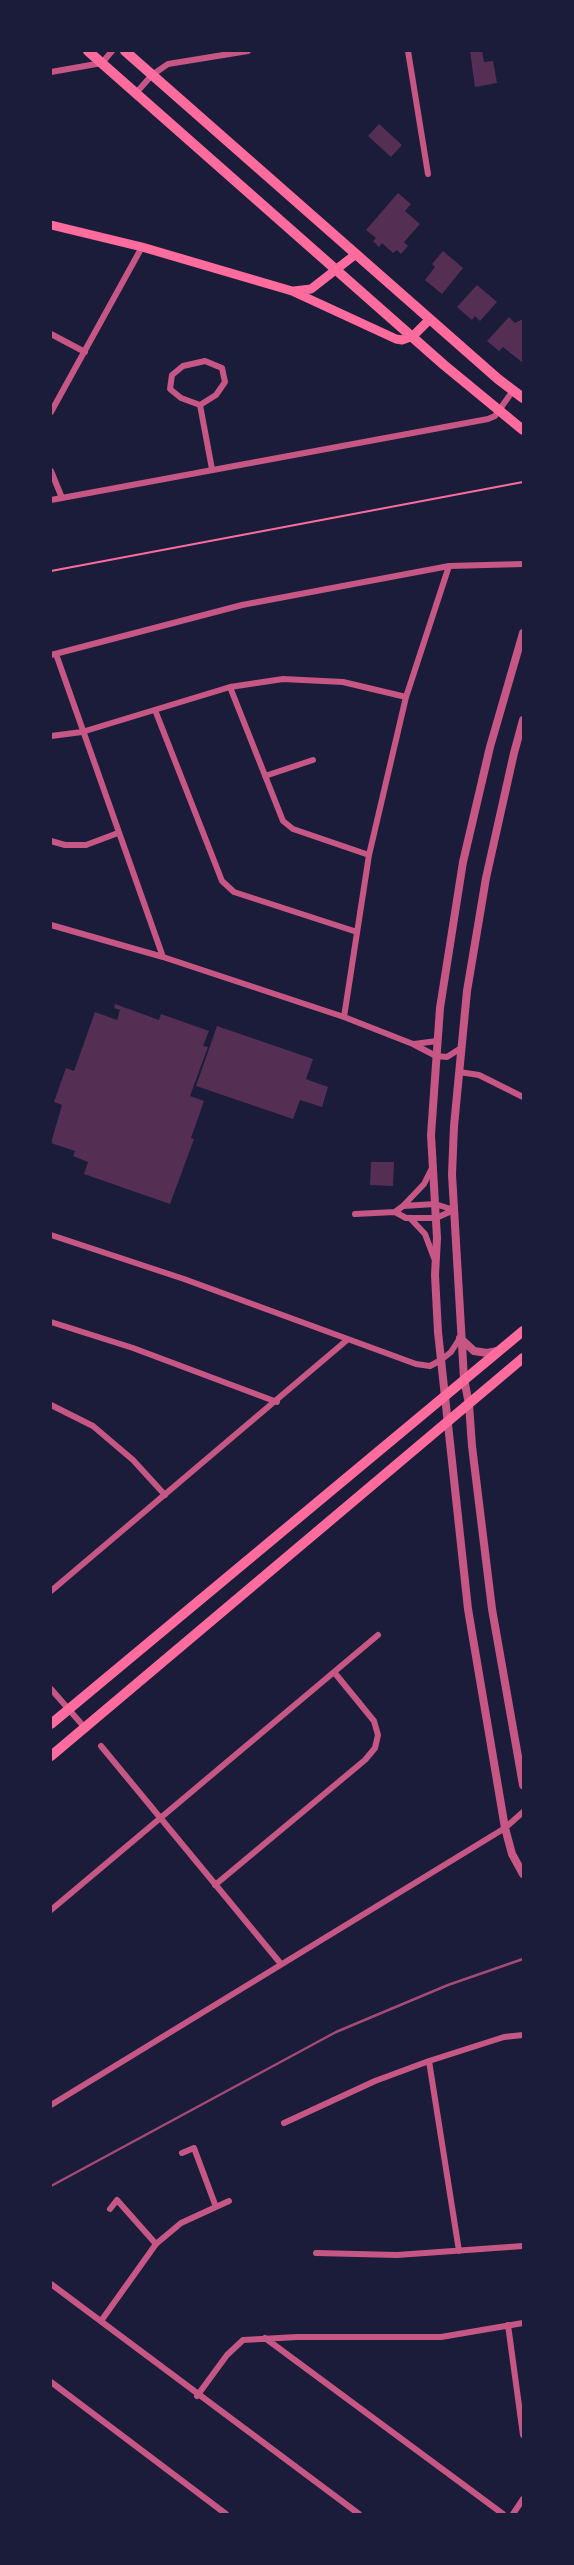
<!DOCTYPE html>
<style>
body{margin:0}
#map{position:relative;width:574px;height:2565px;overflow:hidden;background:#1b1b3a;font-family:"Golos Text",sans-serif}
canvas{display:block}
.frame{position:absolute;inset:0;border:52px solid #1b1b3a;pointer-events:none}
</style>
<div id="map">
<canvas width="574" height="2565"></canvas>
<div class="frame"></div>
</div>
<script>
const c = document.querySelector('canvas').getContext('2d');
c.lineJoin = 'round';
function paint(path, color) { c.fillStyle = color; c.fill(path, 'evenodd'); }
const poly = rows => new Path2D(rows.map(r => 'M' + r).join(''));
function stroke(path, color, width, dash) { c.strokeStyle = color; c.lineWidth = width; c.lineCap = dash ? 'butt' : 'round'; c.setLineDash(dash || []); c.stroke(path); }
paint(poly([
 [470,51,482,51,484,62,493,61,497,83,475,87],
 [379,124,402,145,391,157,368,136],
 [398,193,411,204,405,211,420,224,404,242,408,246,401,254,397,250,393,253,382,243,379,247,373,241,376,238,366,230],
 [443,251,463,268,442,294,425,280,435,267,432,264],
 [477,285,497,302,480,321,475,316,472,320,457,307],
 [509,317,515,323,523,319,523,363,503,347,499,351,487,341],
 [115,1004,159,1020,161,1014,209,1031,203,1046,208,1047,190,1096,204,1101,191,1138,194,1139,170,1204,84,1174,88,1162,73,1156,75,1151,51,1143,62,1105,54,1102,66,1068,74,1071,95,1012,117,1020,120,1010,114,1008],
 [217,1026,313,1059,306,1079,328,1087,322,1107,300,1100,293,1119,196,1086],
 [371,1162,394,1162,393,1186,370,1185]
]), '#542f53');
stroke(poly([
 [51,571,523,482]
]), '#ff6b9d', 2);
stroke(poly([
 [408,51,428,174],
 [51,72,102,63,112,51],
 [136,93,152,75,168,64,248,51],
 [51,334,85,352],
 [200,405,216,395,225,382,222,368,205,361,183,366,172,375,170,389,181,398,200,405,212,469],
 [51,412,142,247],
 [51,471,62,498],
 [51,500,488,419,495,416,512,392],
 [56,654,163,957],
 [51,655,242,605,449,566,523,564],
 [230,687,283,821,293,829,369,855],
 [155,710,222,881,234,892,357,932],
 [51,736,82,732,230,687,283,679,343,682,406,697],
 [265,776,313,760],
 [51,841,65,845,86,845,118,833],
 [51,925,163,957,344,1017,413,1044,436,1056,447,1057,461,1048],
 [344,1017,369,855,406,697,449,566],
 [414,1044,437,1041],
 [459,1072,479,1075,523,1097],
 [403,1206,424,1184,431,1170],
 [395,1212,403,1206,435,1204,454,1210],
 [355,1214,395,1212,406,1218,436,1218,454,1210],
 [410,1218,425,1234,434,1258],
 [51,1235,184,1279,416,1364,430,1366,441,1360,451,1352,460,1338],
 [51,1322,133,1348,277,1402],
 [51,1405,93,1426,133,1460,165,1495],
 [51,1591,347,1340],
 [51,1689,85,1728],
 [101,1746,281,1964],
 [215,1885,365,1760,375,1748,378,1735,374,1721,334,1672],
 [51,1910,378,1635],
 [429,2061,459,2251],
 [51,2105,505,1828,523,1812],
 [284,2123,375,2081,429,2061,504,2037,523,2035],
 [182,2153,194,2148,216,2207],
 [110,2209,117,2200,156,2244],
 [316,2253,397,2255,523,2246],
 [51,2284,359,2514],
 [101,2321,156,2244,181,2223,229,2201],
 [508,2325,523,2435],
 [265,2338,503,2514],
 [51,2382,226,2514],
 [197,2396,227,2355,243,2340,297,2337,441,2337,523,2323],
 [513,2514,523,2499]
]), '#c65784', 6);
stroke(poly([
 [523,633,490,747,463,862,440,1008,431,1135,437,1238,435,1275,438,1332,468,1609,505,1828,512,1854,523,1874],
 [523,720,514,753,486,878,467,991,454,1126,452,1174,464,1379,469,1404,472,1446,492,1609,523,1785],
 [460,1338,474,1351,487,1353,497,1351]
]), '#c65784', 8);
stroke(poly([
 [51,225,142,247,292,291,396,339,402,340,413,336,430,319],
 [294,291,311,289,356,254]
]), '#ff6b9d', 9);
stroke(poly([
 [88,51,444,365,523,430],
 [125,51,498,379,523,398]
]), '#ff6b9d', 10);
stroke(poly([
 [51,1724,523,1331],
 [51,1756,523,1358]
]), '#ff6b9d', 10);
stroke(poly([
 [51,2186,336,2032,448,1985,523,1959]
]), '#a44b75', 2.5);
</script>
